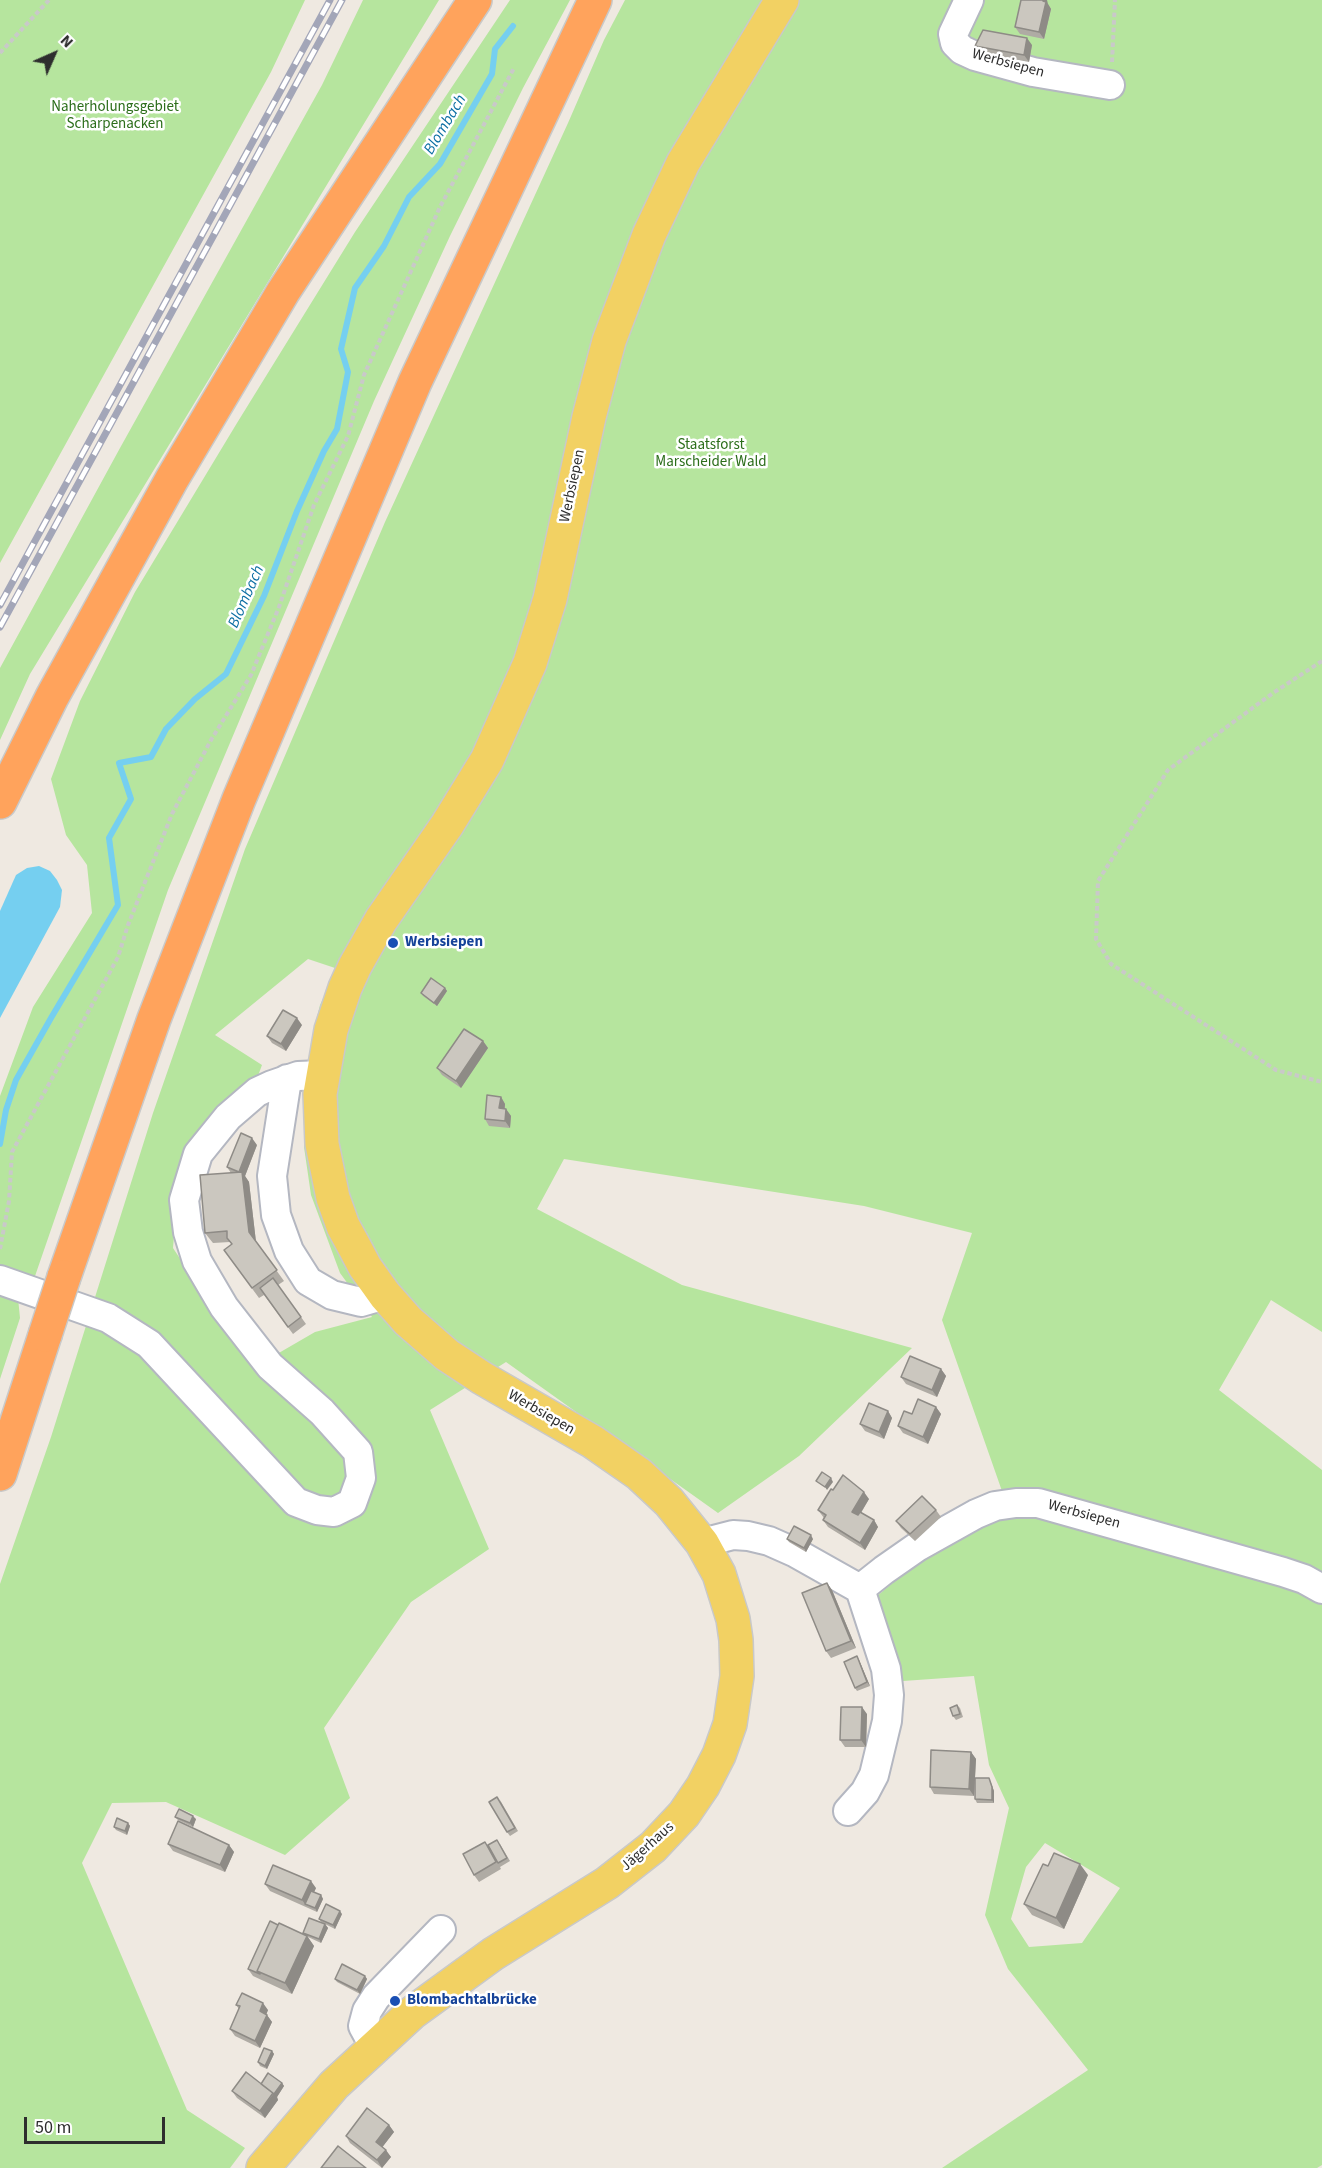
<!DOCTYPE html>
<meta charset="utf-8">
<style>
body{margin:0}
#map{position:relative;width:1322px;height:2168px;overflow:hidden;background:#efe9e1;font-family:"Source Sans 3",sans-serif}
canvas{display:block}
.north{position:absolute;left:24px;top:24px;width:60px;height:60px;-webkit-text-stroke:4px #fff;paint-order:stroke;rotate:45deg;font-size:16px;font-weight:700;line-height:24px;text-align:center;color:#2e2e2e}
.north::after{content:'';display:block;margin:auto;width:21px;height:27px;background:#2e2e2e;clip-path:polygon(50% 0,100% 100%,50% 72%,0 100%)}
.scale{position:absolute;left:24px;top:2117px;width:141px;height:27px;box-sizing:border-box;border:3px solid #2e2e2e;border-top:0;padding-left:8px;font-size:18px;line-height:21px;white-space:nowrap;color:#2e2e2e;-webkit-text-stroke:4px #fff;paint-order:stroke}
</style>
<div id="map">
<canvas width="1322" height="2168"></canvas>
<div class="north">N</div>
<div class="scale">50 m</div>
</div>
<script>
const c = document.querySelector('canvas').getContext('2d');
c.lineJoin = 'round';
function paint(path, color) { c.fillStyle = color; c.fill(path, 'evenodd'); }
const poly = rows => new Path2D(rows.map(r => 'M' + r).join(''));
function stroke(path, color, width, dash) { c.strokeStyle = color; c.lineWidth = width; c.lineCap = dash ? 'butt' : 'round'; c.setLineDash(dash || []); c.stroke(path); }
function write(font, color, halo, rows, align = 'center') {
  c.font = font + ' "Source Sans 3",sans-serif'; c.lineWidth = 5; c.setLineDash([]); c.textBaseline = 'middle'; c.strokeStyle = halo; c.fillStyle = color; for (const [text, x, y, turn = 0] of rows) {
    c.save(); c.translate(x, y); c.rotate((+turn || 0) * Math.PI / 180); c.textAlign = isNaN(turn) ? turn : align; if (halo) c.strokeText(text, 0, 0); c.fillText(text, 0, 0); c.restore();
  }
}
paint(poly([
 [0,0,305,0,271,72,0,563],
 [363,0,439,0,30,674,0,740,0,668,120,448,322,85],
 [510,0,570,0,523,88,450,236,374,401,168,890,34,1279,0,1268,0,1096,33,1007,92,913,87,865,66,835,51,779,80,701,135,592,237,423,355,232],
 [625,0,1322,0,1322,1332,1271,1300,1219,1390,1322,1470,1322,2165,1317,2168,942,2168,1088,2070,1008,1969,985,1915,1009,1808,989,1765,974,1676,903,1681,876,1597,946,1537,1009,1511,942,1320,972,1233,864,1206,564,1159,537,1209,682,1285,912,1348,799,1456,718,1513,506,1362,430,1410,489,1549,411,1602,324,1728,350,1798,285,1855,166,1802,112,1803,82,1863,187,2110,245,2148,230,2168,0,2168,0,1584,51,1437,153,1113,245,849,385,522,568,123,604,40],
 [308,959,338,969,320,1005,311,1043,304,1102,304,1147,311,1195,340,1273,372,1317,315,1332,265,1361,214,1310,173,1248,177,1200,253,1089,262,1065,215,1035],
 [1045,1843,1120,1888,1082,1943,1029,1947,1011,1919,1026,1867],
 [0,1291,18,1298,20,1318,0,1379]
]), '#b6e59e');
paint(poly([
 [39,866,50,871,57,880,62,890,60,907,0,1018,0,911,16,875,27,868]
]), '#75cff0');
stroke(poly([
 [0,1144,6,1110,16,1080,51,1018,118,905,109,838,131,799,119,763,151,757,166,729,195,699,226,674,264,596,297,511,324,451,337,429,348,372,341,349,355,288,384,246,409,197,440,164,492,74,495,49,513,26]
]), '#75cff0', 6);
const minor = poly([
 [969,0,953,34,955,43,962,50,975,56,1033,72,1110,85],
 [287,1079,272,1176,276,1215,289,1251,308,1281,332,1295,361,1302,385,1295],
 [0,1280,108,1318,149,1344,296,1502,317,1510,334,1512,352,1503,361,1478,358,1452,322,1412,270,1366,224,1307,197,1261,188,1232,184,1200,198,1154,228,1117,257,1092,272,1085,298,1076,322,1075],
 [702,1543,733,1535,748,1536,769,1541,796,1553,860,1589],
 [860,1589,884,1570,917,1547,976,1514,995,1506,1016,1503,1038,1503,1283,1572,1304,1579,1322,1589],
 [848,1811,865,1792,874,1775,887,1721,889,1695,886,1669,860,1589],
 [374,2046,363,2026,367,2011,376,1997,441,1930]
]);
const major = poly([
 [263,2168,334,2085,412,2013,493,1954,607,1883,653,1847,684,1814,703,1786,719,1755,730,1724,737,1676,736,1640,733,1619,719,1574,702,1543,669,1502,639,1474,593,1442,482,1378,447,1355,408,1321,385,1295,365,1267,355,1248,343,1226,333,1198,322,1144,320,1094,331,1030,345,988,355,966,381,920,447,825,487,760,530,663,550,599,589,417,609,341,649,235,683,163,782,0]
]);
const highway = poly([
 [0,802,52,697,172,479,283,292,475,0],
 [64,1277,154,1019,239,799,415,382,595,0],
 [0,1474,45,1335]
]);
stroke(minor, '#b4b7c1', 32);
stroke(major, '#c9c9c9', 36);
stroke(highway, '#c9c9c9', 36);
stroke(poly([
 [0,53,49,0],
 [1112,62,1115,0],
 [1322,661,1273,693,1168,770,1098,881,1096,939,1111,964,1276,1070,1322,1082],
 [0,1249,9,1201,12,1152,118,957,128,925,172,814,211,740,251,675,279,607,314,505,348,436,364,375,440,207,514,68]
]), '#c9c9c9', 4, [4.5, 3]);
stroke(minor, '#fff', 28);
stroke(major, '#f2d163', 33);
stroke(highway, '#ffa35c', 33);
const rail = poly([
 [0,605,330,0],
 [0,627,342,0]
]);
stroke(rail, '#a3a6b8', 7);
stroke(rail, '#fff', 4.5, [14]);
const highwayBridge = poly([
 [45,1335,64,1277]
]);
stroke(highwayBridge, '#c9c9c9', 36, []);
stroke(highwayBridge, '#ffa35c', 33);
paint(poly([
 [1048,4,1051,9,1044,39,1020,34,1015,27],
 [1032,45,1029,62,980,53,975,46],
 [445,988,447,991,437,1006,423,996,421,993],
 [302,1025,286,1051,272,1043,267,1036],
 [483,1041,488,1048,461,1088,442,1075,437,1068],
 [501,1097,505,1104,505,1109,506,1109,511,1116,510,1128,489,1126,485,1119],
 [257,1145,245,1176,249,1182,256,1242,284,1281,278,1285,306,1324,293,1334,264,1295,259,1298,224,1250,232,1244,230,1242,213,1243,205,1233,231,1173,227,1167],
 [941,1369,946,1376,937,1397,906,1384,901,1377],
 [936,1407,941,1414,928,1444,903,1433,898,1426,912,1414],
 [888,1411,892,1418,884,1439,865,1431,860,1424],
 [833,1490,869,1499,861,1513,874,1520,878,1527,865,1550,828,1527,823,1520,824,1518,818,1510],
 [936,1510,941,1517,915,1541,901,1528,896,1521],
 [787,1539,813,1539,806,1552,789,1542],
 [827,1583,832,1590,856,1648,831,1658,826,1651],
 [859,1660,870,1686,857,1691,855,1688],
 [957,1705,960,1708,963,1717,956,1720,953,1716],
 [867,1714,866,1747,845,1747,840,1740],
 [971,1752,976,1759,974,1796,934,1794,930,1787],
 [989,1778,994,1791,994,1803,977,1803,975,1799],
 [500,1800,518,1831,510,1836,507,1832],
 [175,1817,196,1819,193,1827,178,1820],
 [128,1823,130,1826,127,1835,116,1830,114,1827],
 [168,1844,229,1845,234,1852,225,1872,173,1851],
 [500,1844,510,1861,500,1867,501,1869,479,1882,474,1875,488,1845],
 [1088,1875,1064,1929,1032,1915,1024,1904],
 [265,1884,316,1888,314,1892,321,1895,323,1899,317,1912,270,1891],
 [342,1914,335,1929,321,1922,319,1919],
 [325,1924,328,1928,321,1943,308,1937,314,1946,292,1994,253,1976,248,1969,304,1935,303,1933],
 [365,1976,367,1979,360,1994,337,1982,335,1979],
 [236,2005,268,2010,266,2014,272,2022,260,2048,235,2036,230,2029,239,2009],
 [272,2051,274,2054,267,2069,260,2066,258,2062],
 [282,2083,284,2086,277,2097,278,2100,265,2118,237,2098,232,2091,261,2084],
 [389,2125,394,2132,382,2147,391,2157,382,2168,350,2143,346,2136]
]), '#afaba4');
paint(poly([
 [1043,0,1047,0,1048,4,1051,9,1044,39,1039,32],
 [1027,38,1032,45,1029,62,1024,55],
 [445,988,447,991,437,1006,434,1003],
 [297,1018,302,1025,286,1051,281,1044],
 [483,1041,488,1048,461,1088,456,1081],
 [501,1097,505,1104,504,1115,499,1108],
 [506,1109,511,1116,510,1128,505,1121],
 [252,1138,257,1145,245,1176,249,1182,256,1242,249,1232,239,1172],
 [941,1369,946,1376,937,1397,932,1390],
 [936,1407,941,1414,928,1444,923,1437],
 [888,1411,892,1418,884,1439,879,1432],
 [831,1478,833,1482,827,1490,825,1487],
 [864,1492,869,1499,857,1519,852,1512],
 [874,1520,878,1527,865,1550,860,1543],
 [811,1535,813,1539,806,1552,804,1548],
 [827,1583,832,1590,856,1648,851,1641],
 [857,1656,859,1660,870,1686,867,1682],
 [862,1707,867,1714,866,1747,861,1740],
 [971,1752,976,1759,974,1796,969,1789],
 [989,1778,994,1791,994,1803,992,1800],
 [193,1816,196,1819,193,1827,190,1823],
 [128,1823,130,1826,127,1835,125,1831],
 [229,1845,234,1852,225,1872,220,1865],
 [1080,1864,1088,1875,1064,1929,1056,1918],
 [311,1881,316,1888,308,1905,305,1904,302,1900],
 [321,1895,323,1899,317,1912,315,1908],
 [340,1911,342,1914,335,1929,333,1925],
 [325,1924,328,1928,321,1943,319,1939],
 [307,1936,314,1946,292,1994,285,1983],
 [365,1976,367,1979,360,1994,357,1990],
 [263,2003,268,2010,265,2018,260,2011],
 [267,2015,272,2022,260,2048,255,2041],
 [272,2051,274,2054,267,2069,265,2066],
 [282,2083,284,2086,277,2097,278,2100,265,2118,260,2111],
 [389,2125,394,2132,381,2149,376,2142],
 [386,2150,391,2157,382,2168,377,2160]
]), '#8e8b86');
const building = poly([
 [1021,0,1043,0,1043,1,1046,2,1039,32,1015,27,1021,0],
 [983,30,1027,38,1024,55,975,46,983,30],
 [431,978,445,988,434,1003,421,993,431,978],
 [283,1010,297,1018,281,1044,267,1036,283,1010],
 [464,1029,483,1041,456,1081,437,1068,464,1029],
 [487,1095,501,1097,499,1108,506,1109,505,1121,485,1119,487,1095],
 [241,1133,252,1138,239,1172,227,1167,241,1133],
 [242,1172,249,1232,277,1270,252,1288,224,1250,232,1244,227,1238,227,1231,205,1233,200,1175,242,1172],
 [273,1278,301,1317,288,1327,260,1288,273,1278],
 [910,1356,941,1369,932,1390,901,1377,910,1356],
 [918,1399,936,1407,923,1437,898,1426,904,1411,912,1414,918,1399],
 [869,1403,888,1411,879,1432,860,1424,869,1403],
 [822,1472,831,1478,825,1487,816,1481,822,1472],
 [843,1475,864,1492,852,1512,858,1515,860,1512,874,1520,860,1543,823,1520,826,1515,818,1510,831,1489,833,1490,843,1475],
 [922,1496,936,1510,910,1534,896,1521,922,1496],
 [794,1526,811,1535,804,1548,787,1539,794,1526],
 [827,1583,851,1641,826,1651,802,1593,827,1583],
 [857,1656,867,1682,855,1688,844,1662,857,1656],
 [957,1705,960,1714,953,1716,950,1708,957,1705],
 [841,1707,862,1707,861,1740,840,1740,841,1707],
 [931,1750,971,1752,969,1789,930,1787,931,1750],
 [975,1778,989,1778,992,1787,992,1800,975,1799,975,1778],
 [497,1797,515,1828,507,1832,489,1802,497,1797],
 [179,1809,193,1816,190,1823,175,1817,179,1809],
 [117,1818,128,1823,125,1831,114,1827,117,1818],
 [178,1821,229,1845,220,1865,168,1844,178,1821],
 [497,1840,507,1858,498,1863,488,1845,497,1840],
 [485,1842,496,1862,474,1875,463,1854,485,1842],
 [1054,1853,1080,1864,1056,1918,1024,1904,1043,1864,1048,1866,1054,1853],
 [273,1865,311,1881,302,1900,265,1884,273,1865],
 [311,1891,321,1895,315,1908,305,1904,311,1891],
 [326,1904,340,1911,333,1925,319,1919,326,1904],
 [309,1918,325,1924,319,1939,303,1933,309,1918],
 [270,1921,278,1925,257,1971,260,1974,248,1969,270,1921],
 [279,1923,307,1936,285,1983,257,1971,279,1923],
 [342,1964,365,1976,357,1990,335,1979,342,1964],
 [242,1993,263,2003,260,2011,267,2015,255,2041,230,2029,240,2006,236,2005,242,1993],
 [264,2048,272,2051,265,2066,258,2062,264,2048],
 [246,2072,273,2093,260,2111,232,2091,246,2072],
 [268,2073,282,2083,274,2094,261,2084,268,2073],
 [367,2108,389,2125,376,2142,386,2150,377,2160,346,2136,367,2108],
 [338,2146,366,2168,321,2168,338,2146]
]);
paint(building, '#cbc7bf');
stroke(building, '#8e8b86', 1.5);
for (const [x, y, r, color] of [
 [393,943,6,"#1a4fb4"],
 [395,2001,6,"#1a4fb4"]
]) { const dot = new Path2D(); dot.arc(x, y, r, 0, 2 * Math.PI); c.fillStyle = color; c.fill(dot); stroke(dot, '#fff', 2); }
write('15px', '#2e2e2e', '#fff', [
 ["Werbsiepen",1008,64,15],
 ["Werbsiepen",573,486,-78],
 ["Werbsiepen",541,1413,30],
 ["Werbsiepen",1084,1515,15],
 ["Jägerhaus",648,1847,-42]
]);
write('15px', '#2c6e1b', '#fff', [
 ["Naherholungsgebiet",115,108],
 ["Scharpenacken",115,125],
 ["Staatsforst",711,446],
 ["Marscheider Wald",711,463]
]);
write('bold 15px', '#164399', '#fff', [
 ["Werbsiepen",405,943],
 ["Blombachtalbrücke",407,2001]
], 'left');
write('italic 16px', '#0d6fa3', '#fff', [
 ["Blombach",446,125,-59],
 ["Blombach",247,597,-66]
]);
</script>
